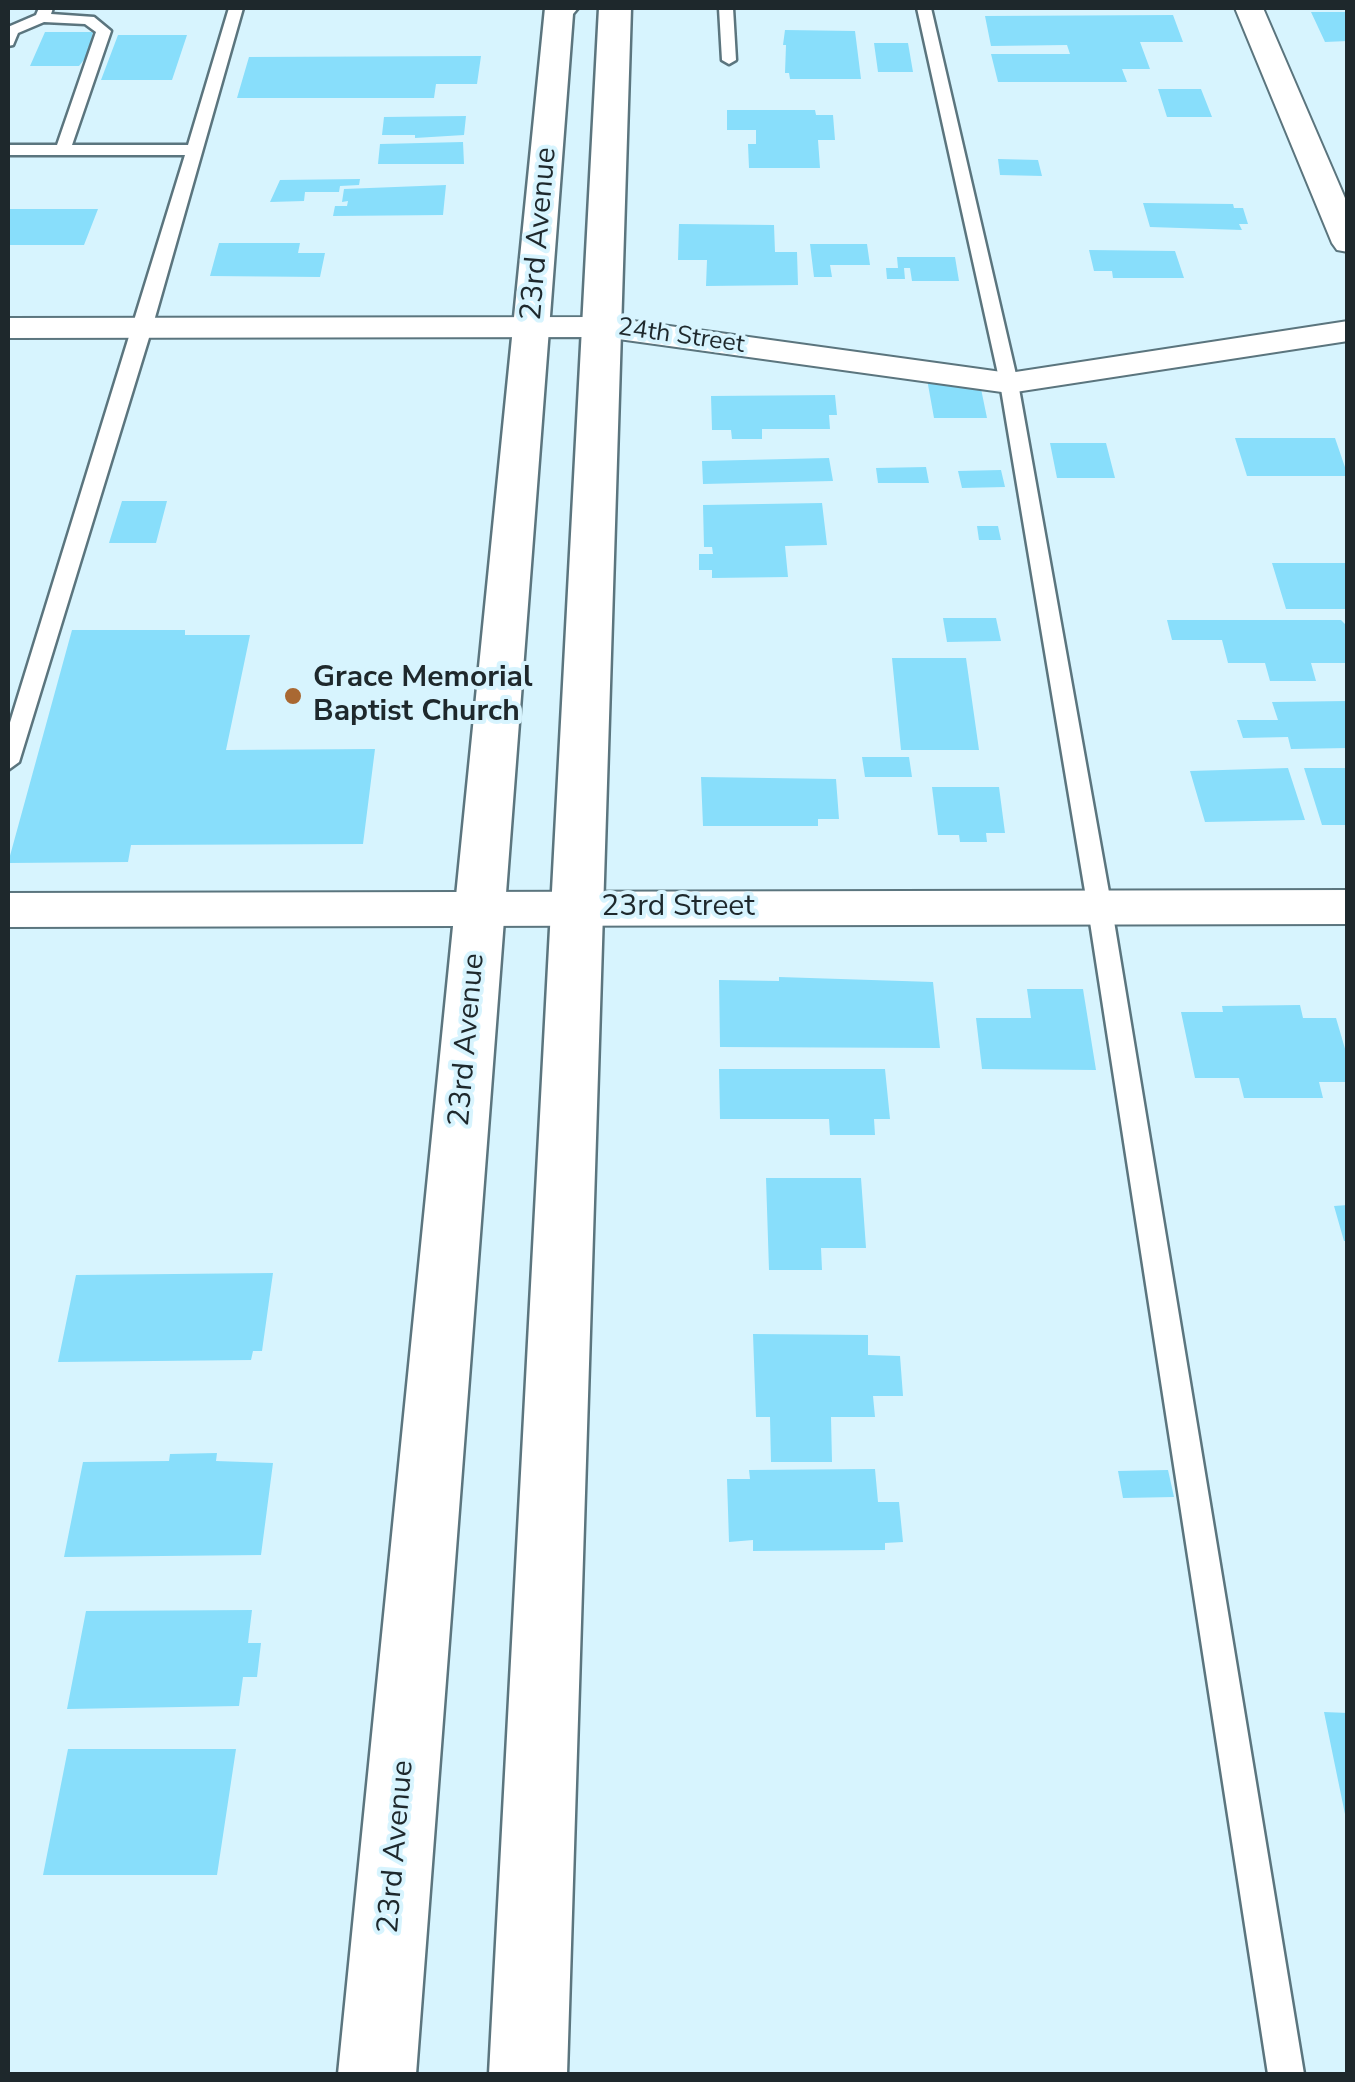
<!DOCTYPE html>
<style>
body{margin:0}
#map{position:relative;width:1355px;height:2082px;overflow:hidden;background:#d7f4fe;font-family:"Nunito Sans",sans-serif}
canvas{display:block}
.frame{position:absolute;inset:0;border:10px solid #1e282c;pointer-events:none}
</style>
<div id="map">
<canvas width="1355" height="2082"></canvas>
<div class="frame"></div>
</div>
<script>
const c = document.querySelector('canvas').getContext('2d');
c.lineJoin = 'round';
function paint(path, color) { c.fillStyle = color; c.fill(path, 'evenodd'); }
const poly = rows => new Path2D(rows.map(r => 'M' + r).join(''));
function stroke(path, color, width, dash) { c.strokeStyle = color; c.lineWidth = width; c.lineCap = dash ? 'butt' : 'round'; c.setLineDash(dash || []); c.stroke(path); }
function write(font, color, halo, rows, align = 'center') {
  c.font = font + ' "Nunito Sans",sans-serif'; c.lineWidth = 8; c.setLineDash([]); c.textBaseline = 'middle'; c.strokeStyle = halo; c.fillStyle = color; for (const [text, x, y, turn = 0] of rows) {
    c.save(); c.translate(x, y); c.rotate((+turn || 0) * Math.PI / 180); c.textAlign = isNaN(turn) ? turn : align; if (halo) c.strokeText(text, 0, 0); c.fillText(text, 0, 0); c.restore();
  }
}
paint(poly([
 [1311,12,1348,12,1348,41,1325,42],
 [1173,15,1183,42,1140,42,1150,69,1122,69,1127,82,998,82,991,54,1070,54,1067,45,991,46,985,16],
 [785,30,855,31,861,79,790,79,789,73,785,73,786,45,783,45],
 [45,32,93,32,87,56,79,66,30,66],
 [118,35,187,35,172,80,101,80],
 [874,43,908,43,913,72,878,72],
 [481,56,477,84,436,84,434,98,237,98,249,57],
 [1158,89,1201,89,1212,117,1167,117],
 [727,110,815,110,816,115,833,115,835,140,818,140,820,168,749,168,748,144,756,144,756,130,727,130],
 [466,116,464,135,415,138,415,135,382,135,384,117],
 [463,142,464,164,378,164,380,144],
 [998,159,1038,160,1042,176,1000,175],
 [360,179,359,185,340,186,339,192,305,192,304,201,270,202,280,180],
 [446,185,443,215,333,216,335,206,347,206,348,201,342,202,344,189],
 [1143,203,1233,204,1234,208,1243,208,1248,224,1239,224,1242,230,1150,227],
 [8,209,98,209,84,245,8,245],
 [679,224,774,225,775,252,797,252,798,285,706,286,707,260,678,260],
 [219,243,300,243,298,253,325,253,320,277,210,276],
 [810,244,867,244,870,265,830,265,832,277,814,277],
 [1089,250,1175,251,1184,278,1113,278,1112,271,1094,271],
 [897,257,955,257,959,281,912,281,910,268,904,268,905,279,887,279,886,268,898,268],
 [927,379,979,379,987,418,934,418],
 [835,395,837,415,829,415,830,429,762,429,762,439,732,439,731,430,712,430,711,396],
 [1235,438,1335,438,1348,476,1247,476],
 [1050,443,1106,443,1115,478,1057,478],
 [829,458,833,481,703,484,702,461],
 [926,467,929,483,878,483,876,468],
 [1001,470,1005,487,962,488,958,471],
 [122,501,167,501,156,543,109,543],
 [822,503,827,545,785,546,788,577,712,578,712,570,699,570,699,554,713,554,712,547,704,547,703,505],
 [977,526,998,526,1001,540,979,540],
 [1272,563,1348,563,1348,609,1286,609],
 [943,618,996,618,1001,641,947,642],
 [1167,620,1341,620,1348,627,1348,663,1311,663,1316,681,1270,681,1265,663,1228,663,1222,640,1172,640],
 [72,630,185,630,185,635,250,635,226,750,375,749,363,844,131,845,128,862,8,863],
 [892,658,966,658,979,750,901,750],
 [1348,701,1348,748,1291,749,1288,737,1243,738,1237,720,1278,720,1272,702],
 [862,757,909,757,912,777,865,777],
 [1288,768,1305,820,1205,822,1190,771],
 [1304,768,1348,768,1348,825,1322,825],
 [701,777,836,779,839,819,818,819,818,826,703,826],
 [932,787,999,787,1005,833,986,833,987,842,960,842,959,835,938,835],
 [779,977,933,982,940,1048,720,1047,719,980,779,981],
 [1027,989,1083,989,1096,1070,982,1069,976,1018,1031,1018],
 [1300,1005,1303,1018,1336,1018,1348,1059,1348,1082,1319,1082,1323,1098,1244,1098,1239,1078,1195,1078,1181,1012,1223,1012,1222,1006],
 [719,1069,885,1069,890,1119,874,1119,875,1135,830,1135,829,1119,720,1119],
 [766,1178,861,1178,866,1248,821,1248,822,1270,769,1270],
 [1348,1205,1348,1241,1344,1241,1334,1206],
 [273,1273,262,1351,253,1351,251,1360,58,1362,76,1275],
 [753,1334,868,1335,868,1355,900,1356,903,1396,873,1396,875,1417,831,1417,832,1462,771,1462,770,1417,756,1417],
 [217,1453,216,1461,273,1463,261,1555,64,1557,83,1462,169,1461,170,1454],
 [875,1469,878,1502,899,1502,903,1542,885,1543,885,1550,753,1551,753,1540,729,1542,727,1479,750,1479,749,1470],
 [1168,1470,1174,1497,1123,1498,1118,1471],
 [252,1610,248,1643,261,1643,257,1677,243,1677,239,1706,67,1709,86,1611],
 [1324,1712,1348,1713,1348,1819,1346,1819],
 [68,1749,236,1749,217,1875,43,1875]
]), '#88defb');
const lane = poly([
 [39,8,53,8,51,14,94,17,111,31,72,145,188,145,229,8,243,8,152,328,19,762,8,770,8,729,185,155,8,155,8,145,57,145,96,32,85,24,44,22,18,33,13,45,8,46,8,27,36,15,39,8],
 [719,8,733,8,736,60,729,64,722,60,719,8],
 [917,8,931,8,1018,383,1112,909,1304,2074,1268,2074,1088,909,1000,383,917,8]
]);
const street = poly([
 [1235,8,1263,8,1348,205,1348,252,1337,250,1332,243,1235,8],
 [604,317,1009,373,1348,321,1348,341,1009,393,604,337,8,338,8,318,604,317],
 [1348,890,1348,924,8,927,8,893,1348,890]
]);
const secondary = poly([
 [545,8,578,8,573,14,416,2074,338,2074,545,8],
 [599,8,631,8,567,2074,489,2074,599,8]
]);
stroke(lane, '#5b757e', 5);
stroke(street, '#5b757e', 4);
stroke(secondary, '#5b757e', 5);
paint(lane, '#fff');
paint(street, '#fff');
paint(secondary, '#fff');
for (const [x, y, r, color] of [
 [293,696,10,"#a96832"]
]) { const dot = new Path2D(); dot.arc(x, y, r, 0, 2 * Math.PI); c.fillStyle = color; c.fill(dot); stroke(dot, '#d7f4fe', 4); }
write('25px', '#1e282c', '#d7f4fe', [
 ["24th Street",681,337,8]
]);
write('30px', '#1e282c', '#d7f4fe', [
 ["23rd Avenue",540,234,-85],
 ["23rd Street",678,908],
 ["23rd Avenue",468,1040,-85],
 ["23rd Avenue",397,1847,-85]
]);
write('bold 30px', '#1e282c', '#d7f4fe', [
 ["Grace Memorial",313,679],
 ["Baptist Church",313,713]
], 'left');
</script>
